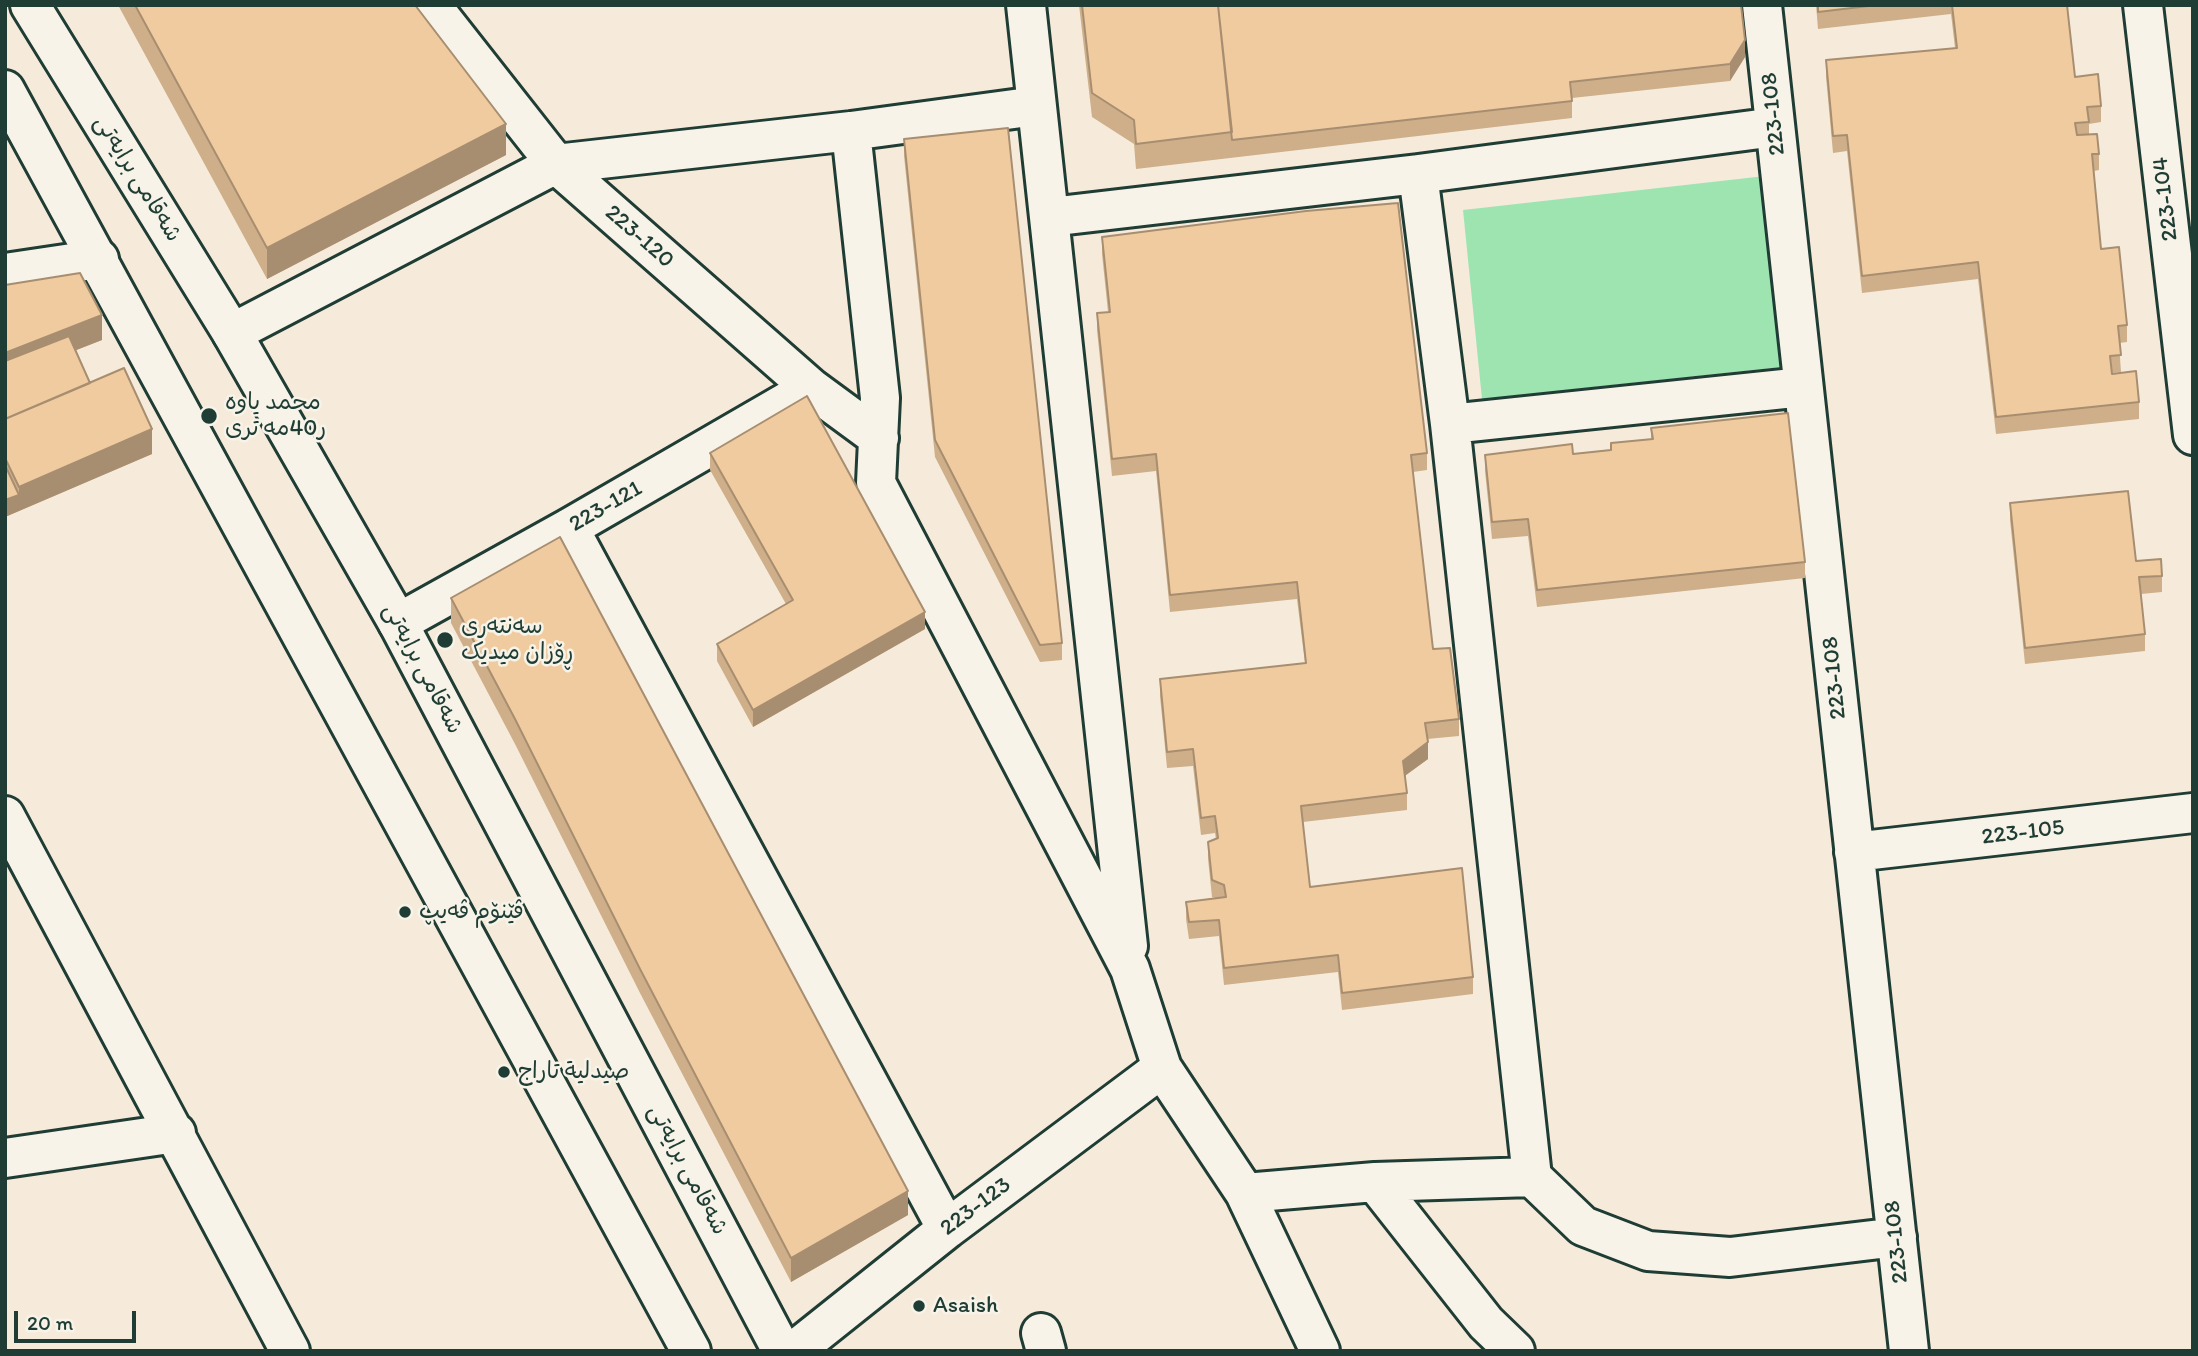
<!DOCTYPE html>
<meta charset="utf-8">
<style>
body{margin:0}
#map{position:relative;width:2198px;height:1356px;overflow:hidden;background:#f6ebda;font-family:Itim,sans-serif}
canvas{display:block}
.frame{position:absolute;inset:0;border:7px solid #1f3d34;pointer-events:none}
.scale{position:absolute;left:14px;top:1311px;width:122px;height:32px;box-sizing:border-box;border:4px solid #1f3d34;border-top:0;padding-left:9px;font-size:21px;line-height:24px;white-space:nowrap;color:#1f3d34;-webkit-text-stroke:5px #f7f3e8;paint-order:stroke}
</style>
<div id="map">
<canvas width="2198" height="1356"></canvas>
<div class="frame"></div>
<div class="scale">20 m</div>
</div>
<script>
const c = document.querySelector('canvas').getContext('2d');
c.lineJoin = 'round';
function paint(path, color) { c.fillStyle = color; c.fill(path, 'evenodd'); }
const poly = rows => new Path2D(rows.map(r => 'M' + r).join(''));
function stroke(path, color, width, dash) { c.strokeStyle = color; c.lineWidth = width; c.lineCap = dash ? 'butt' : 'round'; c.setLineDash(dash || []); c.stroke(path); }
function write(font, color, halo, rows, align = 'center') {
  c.font = font + ' Itim,"Playpen Sans Arabic",sans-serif'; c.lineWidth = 5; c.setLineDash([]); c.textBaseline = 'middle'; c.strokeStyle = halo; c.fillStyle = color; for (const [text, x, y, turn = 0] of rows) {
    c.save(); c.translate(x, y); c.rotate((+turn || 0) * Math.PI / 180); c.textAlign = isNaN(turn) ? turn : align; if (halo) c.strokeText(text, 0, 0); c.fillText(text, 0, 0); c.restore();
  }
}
paint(poly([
 [1774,175,1792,366,1482,399,1463,210]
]), '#9ee4b1');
const minor = poly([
 [431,5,556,164,811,388,879,438],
 [1026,5,1128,946],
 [1762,5,1909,1351],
 [2143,5,2193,435],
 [851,131,880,398,876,483,1130,969,1162,1068,1245,1193,1320,1351],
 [1418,174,1450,424,1532,1177],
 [1050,217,1418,174,1775,127],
 [5,273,99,259],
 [232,333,556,164,851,131,1036,106],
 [1450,424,1803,387],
 [569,528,947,1229],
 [398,623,569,528,811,388],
 [5,816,290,1351],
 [1854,852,2193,813],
 [5,1158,176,1133],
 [1375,1182,1486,1323,1515,1351],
 [1245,1193,1375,1182,1532,1177,1583,1226,1648,1251,1730,1257,1897,1237],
 [1041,1333,1046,1351],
 [794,1351,947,1229,1162,1068]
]);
const major = poly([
 [30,5,232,333,398,623,782,1351],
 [5,90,691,1351]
]);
stroke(minor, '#1f3d34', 44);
stroke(major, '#1f3d34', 44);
stroke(minor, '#f7f3e8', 38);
stroke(major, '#f7f3e8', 38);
paint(poly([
 [118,5,415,5,506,155,267,279],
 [1079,5,1741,5,1745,57,1730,81,1572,98,1572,118,1136,169,1134,144,1092,117],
 [1816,5,2067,5,2075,77,2101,106,2101,122,2089,124,2089,134,2099,154,2099,170,2094,171,2101,249,2127,325,2127,342,2119,343,2121,372,2112,373,2112,374,2139,402,2139,419,1996,434,1978,279,1862,293,1847,151,1833,153,1826,77,1826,60,1955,48,1951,14,1818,29],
 [904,139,1062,643,1062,660,1040,662,935,457,904,156],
 [1102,237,1427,453,1427,470,1413,472,1433,649,1459,719,1459,736,1427,739,1428,759,1405,776,1407,793,1407,810,1303,822,1310,887,1473,977,1473,994,1342,1010,1338,972,1224,985,1219,936,1189,939,1186,919,1186,902,1215,898,1212,897,1208,859,1208,842,1216,839,1215,833,1201,835,1193,766,1167,768,1160,696,1160,679,1305,663,1297,599,1170,612,1156,471,1112,476,1097,330,1097,313,1108,312,1102,254],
 [5,285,102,340,76,350,90,383,152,454,5,517],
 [1651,428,1805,562,1805,578,1537,607,1528,536,1492,539,1485,471,1485,455,1573,454,1611,450,1611,443,1651,439],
 [710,453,925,629,753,727,717,661,717,644,786,604,710,470],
 [2010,503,2136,561,2162,576,2162,592,2141,594,2145,634,2145,651,2025,664,2010,520],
 [451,598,908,1215,791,1282,640,993,515,744,451,623]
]), '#ceaf8a');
paint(poly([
 [1745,40,1745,57,1730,81,1730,64],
 [506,124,506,155,267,279,267,248],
 [102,315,102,340,5,378,5,353],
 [152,429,152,454,5,517,5,500,19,495,19,487],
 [925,612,925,629,753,727,753,710],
 [1428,742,1428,759,1403,777,1403,761],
 [908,1191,908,1215,791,1282,791,1258]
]), '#a88e70');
const building = poly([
 [135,5,415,5,506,124,267,248,135,5],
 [1082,5,1218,5,1232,132,1136,144,1134,120,1092,93,1082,5],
 [1218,5,1741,5,1745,40,1730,64,1570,82,1572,101,1232,140,1218,5],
 [1818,5,1877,5,1818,12,1818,5],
 [1952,5,2067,5,2075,77,2098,74,2101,106,2087,107,2089,122,2075,123,2077,135,2097,134,2099,154,2092,154,2101,249,2119,247,2127,325,2118,326,2121,355,2110,356,2112,374,2136,371,2139,402,1996,417,1978,262,1862,276,1847,135,1833,136,1826,60,1957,48,1952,5],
 [1008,128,1062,643,1040,645,935,440,904,139,1008,128],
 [1398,203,1427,453,1411,455,1433,649,1450,648,1459,719,1425,723,1428,742,1403,761,1407,793,1301,806,1310,887,1462,868,1473,977,1342,993,1338,955,1224,968,1219,920,1189,922,1186,902,1226,897,1224,885,1212,880,1208,842,1218,838,1215,816,1201,818,1193,749,1167,752,1160,679,1306,663,1297,582,1170,595,1156,454,1112,459,1097,313,1110,312,1102,237,1306,211,1398,203],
 [80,273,102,315,5,353,5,285,80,273],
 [69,336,90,383,5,419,5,361,69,336],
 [124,368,152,429,19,487,5,458,5,419,124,368],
 [807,396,925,612,753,710,717,644,793,600,710,453,807,396],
 [1788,413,1805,562,1537,590,1528,519,1492,522,1485,455,1572,444,1573,454,1611,450,1611,443,1653,439,1651,428,1788,413],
 [5,465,19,495,5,500,5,465],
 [2128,491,2136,561,2161,559,2162,576,2139,577,2145,634,2025,648,2010,503,2128,491],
 [560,537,908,1191,791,1258,640,969,515,719,451,598,560,537]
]);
paint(building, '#f0cba0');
stroke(building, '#a88e70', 2);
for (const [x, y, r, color] of [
 [209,416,9,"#1f3d34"],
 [445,640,9,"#1f3d34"],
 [405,912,7,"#1f3d34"],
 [504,1072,7,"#1f3d34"],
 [919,1306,7,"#1f3d34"]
]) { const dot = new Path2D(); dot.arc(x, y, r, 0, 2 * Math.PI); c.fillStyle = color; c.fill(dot); stroke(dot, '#f7f3e8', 2.5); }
write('23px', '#1f3d34', '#f7f3e8', [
 ["223-108",1774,114,-96],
 ["شەقامی برایەتی",137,179,58],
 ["223-104",2166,199,-97],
 ["223-120",639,237,41],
 ["223-121",606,507,-30],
 ["شەقامی برایەتی",422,669,62],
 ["223-108",1835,678,-96],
 ["223-105",2023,833,-7],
 ["شەقامی برایەتی",687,1170,62],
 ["223-123",976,1207,-37],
 ["223-108",1897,1242,-96]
]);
write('23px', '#1f3d34', '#f7f3e8', [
 ["محمد ياوه",225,403],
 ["ر40مه ترى",225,429],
 ["سەنتەری",461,627],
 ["ڕۆزان میدیک",461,653],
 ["ڤێنۆم ڤەیپ",419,912],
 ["صيدلية تاراج",518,1072],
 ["Asaish",933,1306]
], 'left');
</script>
